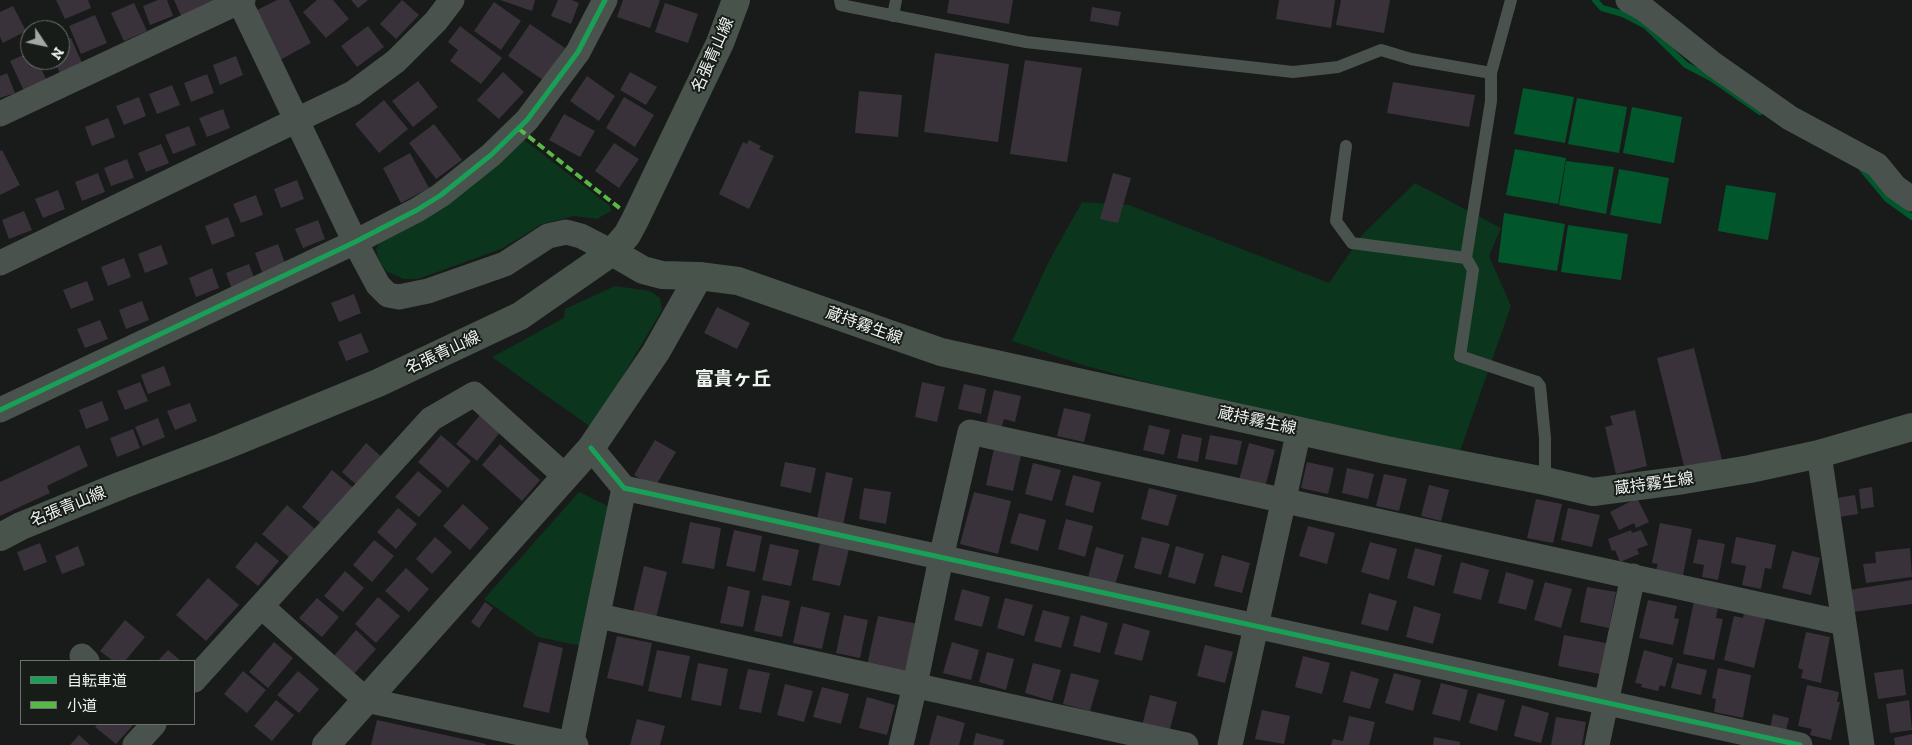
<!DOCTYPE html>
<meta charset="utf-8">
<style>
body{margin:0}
#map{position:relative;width:1912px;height:745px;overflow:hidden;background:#181b19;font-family:"Zilla Slab","Noto Sans JP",serif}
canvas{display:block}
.legend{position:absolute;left:20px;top:660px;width:175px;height:65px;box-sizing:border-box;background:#171c18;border:1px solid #6d726e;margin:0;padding:6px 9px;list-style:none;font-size:15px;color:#eff3f0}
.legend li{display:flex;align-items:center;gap:10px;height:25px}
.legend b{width:25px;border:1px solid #6d726e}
.north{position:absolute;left:20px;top:20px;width:50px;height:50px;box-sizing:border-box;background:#171c18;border:1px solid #6d726e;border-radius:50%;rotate:124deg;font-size:14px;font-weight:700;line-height:20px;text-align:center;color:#eff3f0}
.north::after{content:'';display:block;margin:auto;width:18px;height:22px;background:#a4a7a5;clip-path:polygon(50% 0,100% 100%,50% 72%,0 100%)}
</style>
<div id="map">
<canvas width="1912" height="745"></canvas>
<ul class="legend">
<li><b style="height:6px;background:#1a9f57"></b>自転車道</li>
<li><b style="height:6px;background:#58b947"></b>小道</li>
</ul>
<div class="north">N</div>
</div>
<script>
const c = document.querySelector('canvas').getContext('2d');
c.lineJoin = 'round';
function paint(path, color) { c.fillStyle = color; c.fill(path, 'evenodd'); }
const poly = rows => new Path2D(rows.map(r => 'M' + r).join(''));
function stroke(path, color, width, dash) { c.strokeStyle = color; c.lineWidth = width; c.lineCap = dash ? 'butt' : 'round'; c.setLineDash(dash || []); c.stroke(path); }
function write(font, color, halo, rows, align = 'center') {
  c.font = font + ' "Zilla Slab","Noto Sans JP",serif'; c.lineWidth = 4; c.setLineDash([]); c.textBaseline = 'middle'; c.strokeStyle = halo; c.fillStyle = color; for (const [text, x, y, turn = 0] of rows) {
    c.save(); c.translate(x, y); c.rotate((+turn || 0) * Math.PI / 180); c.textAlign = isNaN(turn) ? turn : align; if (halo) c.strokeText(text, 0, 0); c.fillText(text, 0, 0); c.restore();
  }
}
paint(poly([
 [523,139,610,206,611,211,597,219,574,216,542,224,501,249,418,279,404,279,386,271,379,260,376,249,380,242],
 [1415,183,1501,228,1489,256,1511,306,1459,454,1247,409,1086,366,1012,341,1049,261,1082,202,1129,205,1329,283,1362,235],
 [615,286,650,291,660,298,662,310,592,428,492,357,564,318,565,309],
 [579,492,610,507,582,646,538,637,484,599]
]), '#0b351c');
paint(poly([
 [1523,88,1574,97,1565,143,1514,134],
 [1577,98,1627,107,1619,153,1568,144],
 [1632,107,1682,117,1674,163,1623,153],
 [1515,149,1566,158,1558,204,1506,195],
 [1566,161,1614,167,1606,214,1559,205],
 [1619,169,1669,178,1661,224,1610,215],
 [1726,185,1776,193,1768,240,1718,231],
 [1504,213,1565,224,1557,271,1498,262],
 [1568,225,1628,234,1621,280,1561,272]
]), '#02562c');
stroke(poly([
 [1595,0,1602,8,1623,14,1646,26,1686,65,1711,78,1760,112],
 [1862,169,1887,199,1912,217]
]), '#02562c', 6);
paint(poly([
 [56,0,88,0,91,8,65,19],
 [158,0,167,0,173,16,150,25,143,6],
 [174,0,213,0,215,4,182,18],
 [277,0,289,0,311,43,278,61,253,12],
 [317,0,333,0,349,19,326,38,303,12],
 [351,0,368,0,358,8],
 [402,0,419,15,396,39,380,24],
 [500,0,535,0,532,11],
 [558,0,572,0,579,3,571,24,551,16],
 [623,0,660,0,650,28,617,17],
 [949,0,1013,0,1009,24,947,13],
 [1279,0,1335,0,1331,28,1276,19],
 [1341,0,1390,0,1384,33,1336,25],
 [494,2,521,21,501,50,474,31],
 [134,3,147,31,124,41,111,13],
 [665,3,698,14,688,43,655,32],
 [13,6,26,31,3,43,0,37,0,12],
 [1092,7,1121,12,1118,26,1090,21],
 [95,15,107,43,81,54,69,26],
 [530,24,565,48,543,80,508,56],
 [368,26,384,47,357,67,341,46],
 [460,26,502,58,481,84,450,61,458,50,448,42],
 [71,38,86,72,64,82,54,60,60,60,60,43],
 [30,52,30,60,37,60,48,83,25,93,10,61],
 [935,53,1009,64,998,142,924,132],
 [236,56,243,75,220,85,213,65],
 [1025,60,1082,68,1067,162,1010,154],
 [503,72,524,92,499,119,477,100],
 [630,72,657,87,646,105,620,90],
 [7,73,15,93,0,98,0,76],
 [207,74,214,93,191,102,184,83],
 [587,76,615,96,599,121,570,101],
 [418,81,438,107,413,127,392,101],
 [1393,82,1475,95,1469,127,1387,113],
 [172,85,180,105,157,114,149,94],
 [859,91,902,95,898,137,855,133],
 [139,97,146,116,124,125,116,106],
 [624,97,654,115,635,147,606,128],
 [384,100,408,129,379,153,355,124],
 [223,109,230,128,207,137,199,118],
 [564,114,595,131,580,157,549,140],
 [108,118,115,137,92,146,85,127],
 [434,124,462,160,436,179,409,143],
 [189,126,196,145,173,154,165,135],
 [749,140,761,146,759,149,774,156,749,209,719,194,743,142,747,144],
 [614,143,639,159,619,188,595,171],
 [161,144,169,163,146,172,138,153],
 [2,150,20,185,0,195,0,151],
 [410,153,429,188,401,203,383,168],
 [127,159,134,178,111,186,104,168],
 [98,173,105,192,82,201,75,182],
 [1113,173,1131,178,1118,223,1100,219],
 [297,180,304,199,281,208,274,189],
 [58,190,65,209,43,218,35,199],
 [256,195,263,215,241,223,233,204],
 [24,211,32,230,9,239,2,220],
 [228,217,235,236,212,245,205,226],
 [318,220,325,239,303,248,295,229],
 [278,244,285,263,262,272,255,253],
 [161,245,168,264,145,273,138,254],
 [124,258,131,277,108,286,101,267],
 [249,264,256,283,233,292,226,273],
 [212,268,219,288,196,297,189,278],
 [87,281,94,300,71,309,63,290],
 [354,294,361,313,339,322,331,303],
 [142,301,149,320,126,329,119,310],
 [717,307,750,323,737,349,704,333],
 [100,320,108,339,85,348,77,329],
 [361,333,369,352,346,361,338,342],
 [1694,348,1722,460,1685,470,1657,358],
 [164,366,171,385,148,394,141,375],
 [140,382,148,401,125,410,117,391],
 [922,382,945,387,937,422,915,417],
 [964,384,986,389,981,414,958,409],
 [994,390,1021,396,1015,422,1004,419,1001,429,986,425],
 [102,401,109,420,86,429,79,410],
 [190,403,197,421,175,430,167,411],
 [1064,408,1091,414,1084,442,1057,436],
 [1635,410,1647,466,1616,474,1605,427,1613,425,1610,416],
 [480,415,501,431,477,461,456,444],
 [158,418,165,437,143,446,135,427],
 [1149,425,1170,430,1164,455,1143,450],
 [133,429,140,448,117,457,110,438],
 [1182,434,1202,438,1198,462,1177,458],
 [441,435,471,461,448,488,418,462],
 [1210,435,1242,441,1237,465,1205,459],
 [655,440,676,452,655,487,634,475],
 [366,443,384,459,359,487,342,472],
 [1249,443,1275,450,1264,491,1238,484],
 [500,444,540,480,522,501,482,465],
 [995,444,1022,451,1013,491,986,485],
 [79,445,88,466,47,486,50,493,0,516,0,482],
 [785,462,816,468,811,493,780,486],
 [1307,462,1334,468,1328,494,1301,488],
 [1033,463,1061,470,1052,501,1025,494],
 [1347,468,1374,474,1368,499,1342,493],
 [332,470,356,490,324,526,302,507],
 [418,471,442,491,419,517,395,497],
 [826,472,853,478,843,525,817,519],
 [1384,474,1407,479,1399,511,1376,506],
 [1073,475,1101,482,1093,513,1065,505],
 [1429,485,1449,490,1441,521,1421,516],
 [1872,487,1874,507,1861,509,1859,489],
 [864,488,891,492,886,524,859,519],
 [1149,488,1177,495,1168,526,1141,519],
 [974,492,1011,501,998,554,960,544],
 [1855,495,1858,514,1839,517,1836,498],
 [1637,498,1649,522,1636,528,1634,523,1619,530,1610,512],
 [1536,499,1562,504,1553,543,1527,538],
 [463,504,489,528,470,550,443,526],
 [287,505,315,529,290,558,262,534],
 [398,508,417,524,396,549,377,532],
 [1568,508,1600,515,1592,547,1561,540],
 [1019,513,1046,520,1038,551,1010,543],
 [1066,519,1093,526,1085,557,1058,549],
 [690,522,721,528,714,569,682,563],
 [1660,523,1692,529,1683,575,1656,570,1658,564,1652,563],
 [1308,526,1335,533,1327,564,1299,556],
 [734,530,762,536,755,572,726,566],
 [1631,530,1632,533,1641,530,1648,545,1637,549,1639,554,1620,562,1615,550,1612,551,1608,539],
 [435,537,452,552,432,574,416,559],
 [1142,537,1170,544,1161,575,1134,568],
 [1736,537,1776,545,1771,569,1765,568,1761,589,1742,585,1746,566,1731,563],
 [1698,539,1725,544,1718,580,1702,577,1704,565,1693,563],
 [374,540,394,556,372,582,353,565],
 [256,542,279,561,258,586,235,567],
 [1370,542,1397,549,1389,580,1361,572],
 [40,543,47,562,24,571,17,552],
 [820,543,849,549,840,586,812,580],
 [770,544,799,550,791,586,762,580],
 [78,546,85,565,62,574,55,556],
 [1176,546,1204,554,1195,584,1168,577],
 [1096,547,1124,555,1115,585,1088,578],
 [1415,548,1442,555,1434,586,1407,578],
 [1910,548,1912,577,1866,583,1863,564,1876,563,1875,552],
 [1792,551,1820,558,1811,595,1782,588],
 [1222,555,1250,563,1242,593,1214,586],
 [1461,562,1489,570,1481,600,1453,593],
 [644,566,667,572,656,618,633,612],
 [406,568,429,589,409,612,385,591],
 [345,571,364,588,343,612,324,596],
 [1506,572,1534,580,1526,610,1498,603],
 [208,578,239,605,206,641,176,615],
 [1912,580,1912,604,1853,612,1849,590],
 [1545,582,1572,589,1561,628,1534,620],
 [728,586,750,591,743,627,720,623],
 [1587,587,1616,592,1609,628,1580,622],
 [962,589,990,597,982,627,954,620],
 [1369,593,1397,601,1388,631,1361,624],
 [762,595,790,601,782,637,754,631],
 [378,597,400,616,376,643,355,624],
 [317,598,339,617,322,637,299,618],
 [1005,598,1033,605,1024,636,997,628],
 [1648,600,1677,606,1674,618,1679,619,1673,645,1639,638],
 [1694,601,1718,607,1716,618,1723,619,1714,660,1683,654],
 [485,602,493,608,479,628,471,622],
 [801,606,830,613,822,649,793,643],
 [1414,606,1441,614,1433,644,1406,637],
 [1745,608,1767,613,1754,668,1724,660,1734,616,1743,618],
 [1043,610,1070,617,1061,648,1034,641],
 [844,615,868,620,860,658,836,653],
 [1081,615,1108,623,1100,653,1073,646],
 [878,616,918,624,908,674,867,665],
 [125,620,145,637,125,661,113,661,100,651],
 [1123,623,1150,631,1142,661,1114,654],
 [356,630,376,649,353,675,333,657],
 [1806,632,1830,637,1821,683,1801,678,1803,670,1798,668],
 [1564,635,1611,644,1605,675,1558,666],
 [617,636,652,643,643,686,607,678],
 [274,642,293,658,268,688,249,672],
 [539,642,563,648,549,713,523,707],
 [952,642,979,650,971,680,943,673],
 [1205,645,1233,652,1225,683,1197,676],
 [168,650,181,661,158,661],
 [657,650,690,656,681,698,648,691],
 [1644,650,1673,658,1665,687,1660,685,1658,691,1641,687,1642,684,1635,683],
 [987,652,1014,659,1006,690,979,682],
 [1303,656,1330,663,1322,694,1295,687],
 [698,663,728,669,721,706,691,700],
 [1033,663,1061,670,1052,701,1025,693],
 [1677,663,1707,670,1701,695,1671,688],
 [1718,668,1751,675,1743,718,1714,712,1716,699,1712,698],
 [748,669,770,673,761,713,739,709],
 [1903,669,1906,695,1878,699,1874,673],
 [243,671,266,690,247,713,224,694],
 [298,671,319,689,299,713,277,695],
 [1351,671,1379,679,1370,709,1343,702],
 [1071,673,1099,680,1090,711,1063,704],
 [1394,673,1421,680,1413,711,1385,703],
 [1441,683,1468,690,1460,721,1432,714],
 [785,684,813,691,804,722,777,715],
 [1807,685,1839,692,1837,702,1840,702,1831,740,1810,735,1812,729,1798,726],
 [822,687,849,694,841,724,813,717],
 [1478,693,1505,700,1497,731,1469,723],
 [1150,695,1177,702,1169,733,1142,726],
 [867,697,895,705,887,735,859,728],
 [276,700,294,715,272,741,254,726],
 [1909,700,1912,730,1890,733,1886,704],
 [1522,705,1549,713,1541,743,1514,736],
 [1262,710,1290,716,1284,744,1255,739],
 [1773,714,1789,718,1785,734,1770,729],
 [937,715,965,723,959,745,929,745],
 [1349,716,1375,722,1369,745,1331,745,1333,739,1343,741],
 [1556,717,1586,722,1582,745,1551,745],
 [637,719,665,726,660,745,630,745],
 [377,720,486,744,486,745,371,745],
 [98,724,134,724,116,744,95,727],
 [976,733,1004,740,1003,745,973,745],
 [1912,734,1912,745,1895,745,1894,738],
 [79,735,90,745,70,745],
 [1434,737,1460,742,1460,745,1433,745]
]), '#3a323a');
stroke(poly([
 [840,0,841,5,1026,42,1293,72,1338,67,1381,50,1411,59,1491,73,1491,101,1466,258,1473,270,1460,356,1537,382,1540,386,1545,438,1545,481],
 [893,16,896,0],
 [1491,73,1511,0],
 [1346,146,1336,221,1352,243,1466,258]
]), '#49524c', 12);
stroke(poly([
 [239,0,355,242,378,285,388,295,399,297,428,291,505,264,548,236,566,232,581,236,612,252],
 [1628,0,1644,9,1713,64,1790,118,1877,165,1895,187,1912,199],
 [0,114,243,0],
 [0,263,353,93,396,61,436,21,452,0],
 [0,410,355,242,417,210,441,195,491,155,527,120,578,52,605,0],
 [591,448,624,488,1800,745],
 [1819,454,1862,745],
 [261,606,366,700,576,745],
 [599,616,1186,745],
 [82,656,87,661],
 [194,680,431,419,474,394,566,477],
 [135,745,154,724],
 [571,745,624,488],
 [901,745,915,685,941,558,970,432,1844,623],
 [1230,745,1299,430],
 [1597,745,1633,576]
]), '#49524c', 25);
stroke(poly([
 [326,745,591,448,656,352,699,276]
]), '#49524c', 28);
stroke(poly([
 [612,252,643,270,662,275,699,276,738,281,941,352,1386,450,1545,481,1593,492,1684,480,1750,469,1819,454,1912,427],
 [0,537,21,526,122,485,222,447,378,383,520,316,612,252,627,235,635,220,720,43,736,0]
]), '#48534b', 28);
stroke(poly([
 [519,129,622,210]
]), '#58b947', 4, [8, 4]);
stroke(poly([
 [0,410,355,242,417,210,441,195,491,155,527,120,578,52,605,0],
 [591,448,624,488,1800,745]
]), '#1a9f57', 5);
write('16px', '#eff3f0', '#171c18', [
 ["名張青山線",713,55,-66],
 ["蔵持霧生線",864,326,20],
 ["名張青山線",443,353,-25],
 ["蔵持霧生線",1257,421,12],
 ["蔵持霧生線",1654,484,-8],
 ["名張青山線",68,507,-22]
]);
write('bold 19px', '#eff3f0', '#171c18', [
 ["富貴ヶ丘",733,380]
]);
</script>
